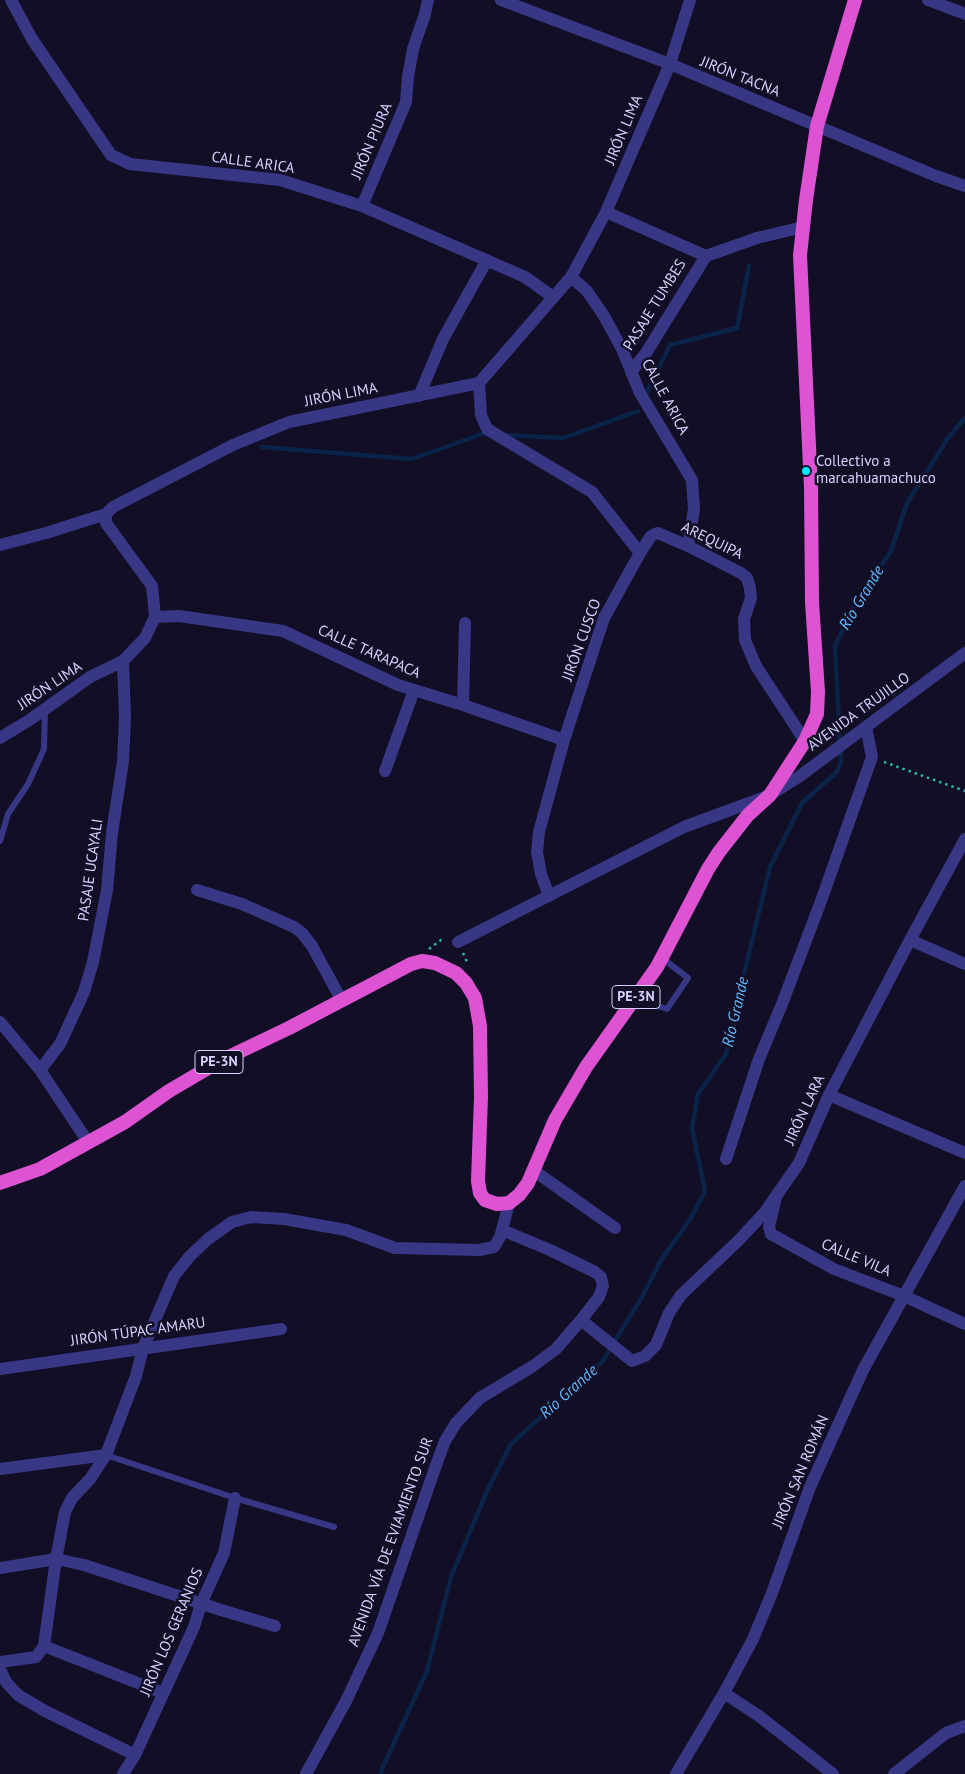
<!DOCTYPE html>
<meta charset="utf-8">
<style>
body{margin:0}
canvas{display:block;background:#110e25}
</style>
<canvas width="965" height="1774"></canvas>
<script>
const c = document.querySelector('canvas').getContext('2d');
c.lineJoin = 'round';
const poly = rows => new Path2D(rows.map(r => 'M' + r).join(''));
function stroke(path, color, width, dash) { c.strokeStyle = color; c.lineWidth = width; c.lineCap = dash ? 'butt' : 'round'; c.setLineDash(dash || []); c.stroke(path); }
function write(font, color, halo, rows, align = 'center') {
  c.font = font + ' "PT Sans",sans-serif'; c.lineWidth = 5; c.setLineDash([]); c.textBaseline = 'middle'; c.strokeStyle = halo; c.fillStyle = color; for (const [text, x, y, turn = 0] of rows) {
    c.save(); c.translate(x, y); c.rotate((+turn || 0) * Math.PI / 180); c.textAlign = isNaN(turn) ? turn : align; if (halo) c.strokeText(text, 0, 0); c.fillText(text, 0, 0); c.restore();
  }
}
stroke(poly([
 [647,392,670,345,737,328,749,266],
 [505,435,563,438,638,411],
 [262,447,412,459,485,433],
 [381,1774,381,1771,427,1671,451,1577,487,1491,511,1444,602,1362,642,1297,661,1260,691,1218,705,1191,692,1128,698,1094,726,1054,742,982,770,867,802,803,837,772,841,762,835,646,854,606,891,551,907,503,948,438,965,418]
]), '#0a2348', 4.5);
stroke(poly([
 [884,762,965,791],
 [429,949,441,940,445,940],
 [463,953,468,964]
]), '#2bbaae', 2.5, [2.5, 4]);
stroke(poly([
 [0,841,8,814,28,784,44,749,45,710],
 [634,999,667,1009,688,978,662,958],
 [106,1455,235,1498,334,1527]
]), '#383786', 6);
stroke(poly([
 [11,0,32,39,111,155,130,164,280,180,362,206,525,277,553,297],
 [928,0,965,14],
 [817,126,936,176,965,186],
 [362,206,406,102,408,77,413,49,425,14,428,0],
 [606,212,706,256,757,238,803,227],
 [571,277,587,291,604,316,622,349,640,393,692,480,694,509,688,546],
 [631,372,646,353,706,256],
 [479,383,481,415,487,429,592,492,640,553],
 [419,396,443,339,487,260],
 [0,545,46,533,106,514],
 [155,617,179,616,283,631,398,685,463,705,564,740],
 [463,705,465,623],
 [0,738,31,719,90,677,123,661,145,638,155,617,152,586,106,523,106,514,113,507,233,445,289,422,479,383,571,277,606,212,670,64,501,0],
 [385,771,414,690],
 [197,890,242,904,294,927,302,933,312,946,342,1001],
 [549,896,541,874,537,852,539,832,564,740,604,618,640,553,651,536,655,534,658,533,688,546,741,573,747,578,750,588,751,598,744,619,745,640,756,666,805,741],
 [910,940,965,964],
 [458,942,684,827,768,796],
 [0,1022,40,1070,88,1142],
 [40,1070,60,1044,84,992,93,962,107,890,112,833,123,761,125,718,123,661],
 [829,1095,965,1153],
 [726,1159,759,1059,782,1004,821,901,872,757,866,727],
 [533,1170,615,1228],
 [776,1197,769,1227,771,1234,834,1269,904,1296,965,1324],
 [0,1369,281,1329],
 [0,1469,106,1455],
 [0,1568,56,1559,84,1565,221,1610,275,1626],
 [44,1646,163,1693],
 [0,1662,36,1657,44,1646,56,1559,65,1512,72,1498,90,1479,106,1455,136,1376,143,1348,174,1276,190,1256,208,1239,232,1222,251,1217,284,1219,346,1230,395,1248,479,1250,494,1247,500,1237,502,1230],
 [0,1669,6,1682,18,1695,45,1711,135,1755],
 [724,1693,759,1716,833,1774],
 [123,1774,135,1755,194,1627,201,1604,224,1553,235,1498],
 [306,1774,346,1701,378,1633,435,1468,445,1441,456,1423,480,1398,533,1366,556,1349,581,1320],
 [676,1774,724,1693,753,1639,772,1593,810,1487,863,1370,965,1186]
]), '#383786', 12);
stroke(poly([
 [690,0,670,64,817,126],
 [770,795,800,776,965,653],
 [509,1203,502,1230,550,1250,595,1272,601,1277,603,1286,599,1297,581,1320,632,1361,645,1356,656,1345,669,1313,681,1295,739,1240,765,1212,799,1163,829,1095,910,940,965,839],
 [894,1774,946,1733,965,1726]
]), '#383786', 12);
stroke(poly([
 [0,1183,40,1169,125,1122,169,1091,220,1061,289,1028,411,964,422,961,435,963,456,973,466,983,475,998,480,1026,481,1097,478,1181,480,1193,485,1200,497,1204,509,1203,519,1195,528,1183,555,1120,586,1067,657,967,708,869,719,852,748,815,770,795,805,741,817,714,818,692,812,602,811,488,800,255,806,200,817,126,855,0]
]), '#de53d3', 14);
for (const [x, y, r, color] of [
 [806,471,5,"#00ebfd"]
]) { const dot = new Path2D(); dot.arc(x, y, r, 0, 2 * Math.PI); c.fillStyle = color; c.fill(dot); stroke(dot, '#110e25', 2); }
for (const [x, y, w] of [
 [636,997,48],
 [219,1062,48]
]) { const box = new Path2D(); box.roundRect(x - w / 2, y - 11.5, w, 23, 4); c.fillStyle = '#110e25'; c.fill(box); stroke(box, '#d6d2ff', 1); }
write('bold 14px', '#d6d2ff', null, [
 ["PE-3N",636,997],
 ["PE-3N",219,1062]
]);
write('15px', '#d6d2ff', '#110e25', [
 ["JIRÓN TACNA",740,77,22],
 ["JIRÓN LIMA",624,130,-67],
 ["JIRÓN PIURA",372,141,-67],
 ["CALLE ARICA",253,163,8],
 ["PASAJE TUMBES",655,305,-58],
 ["JIRÓN LIMA",341,395,-11],
 ["CALLE ARICA",665,397,62],
 ["AREQUIPA",712,541,26],
 ["JIRÓN CUSCO",582,640,-70],
 ["CALLE TARAPACA",369,652,24],
 ["JIRÓN LIMA",50,686,-34],
 ["AVENIDA TRUJILLO",859,712,-36],
 ["PASAJE UCAYALI",91,870,-82],
 ["JIRÓN LARA",805,1110,-65],
 ["CALLE VILA",856,1258,23],
 ["JIRÓN TÚPAC AMARU",138,1332,-8],
 ["JIRÓN SAN ROMÁN",801,1472,-67],
 ["AVENIDA VÍA DE EVIAMIENTO SUR",391,1542,-70],
 ["JIRÓN LOS GERANIOS",172,1632,-67]
]);
write('15px', '#d6d2ff', '#110e25', [
 ["Collectivo a",816,462],
 ["marcahuamachuco",816,479]
], 'left');
write('italic 16px', '#60baff', '#110e25', [
 ["Río Grande",862,598,-59],
 ["Río Grande",736,1012,-77],
 ["Río Grande",569,1392,-42]
]);
</script>
